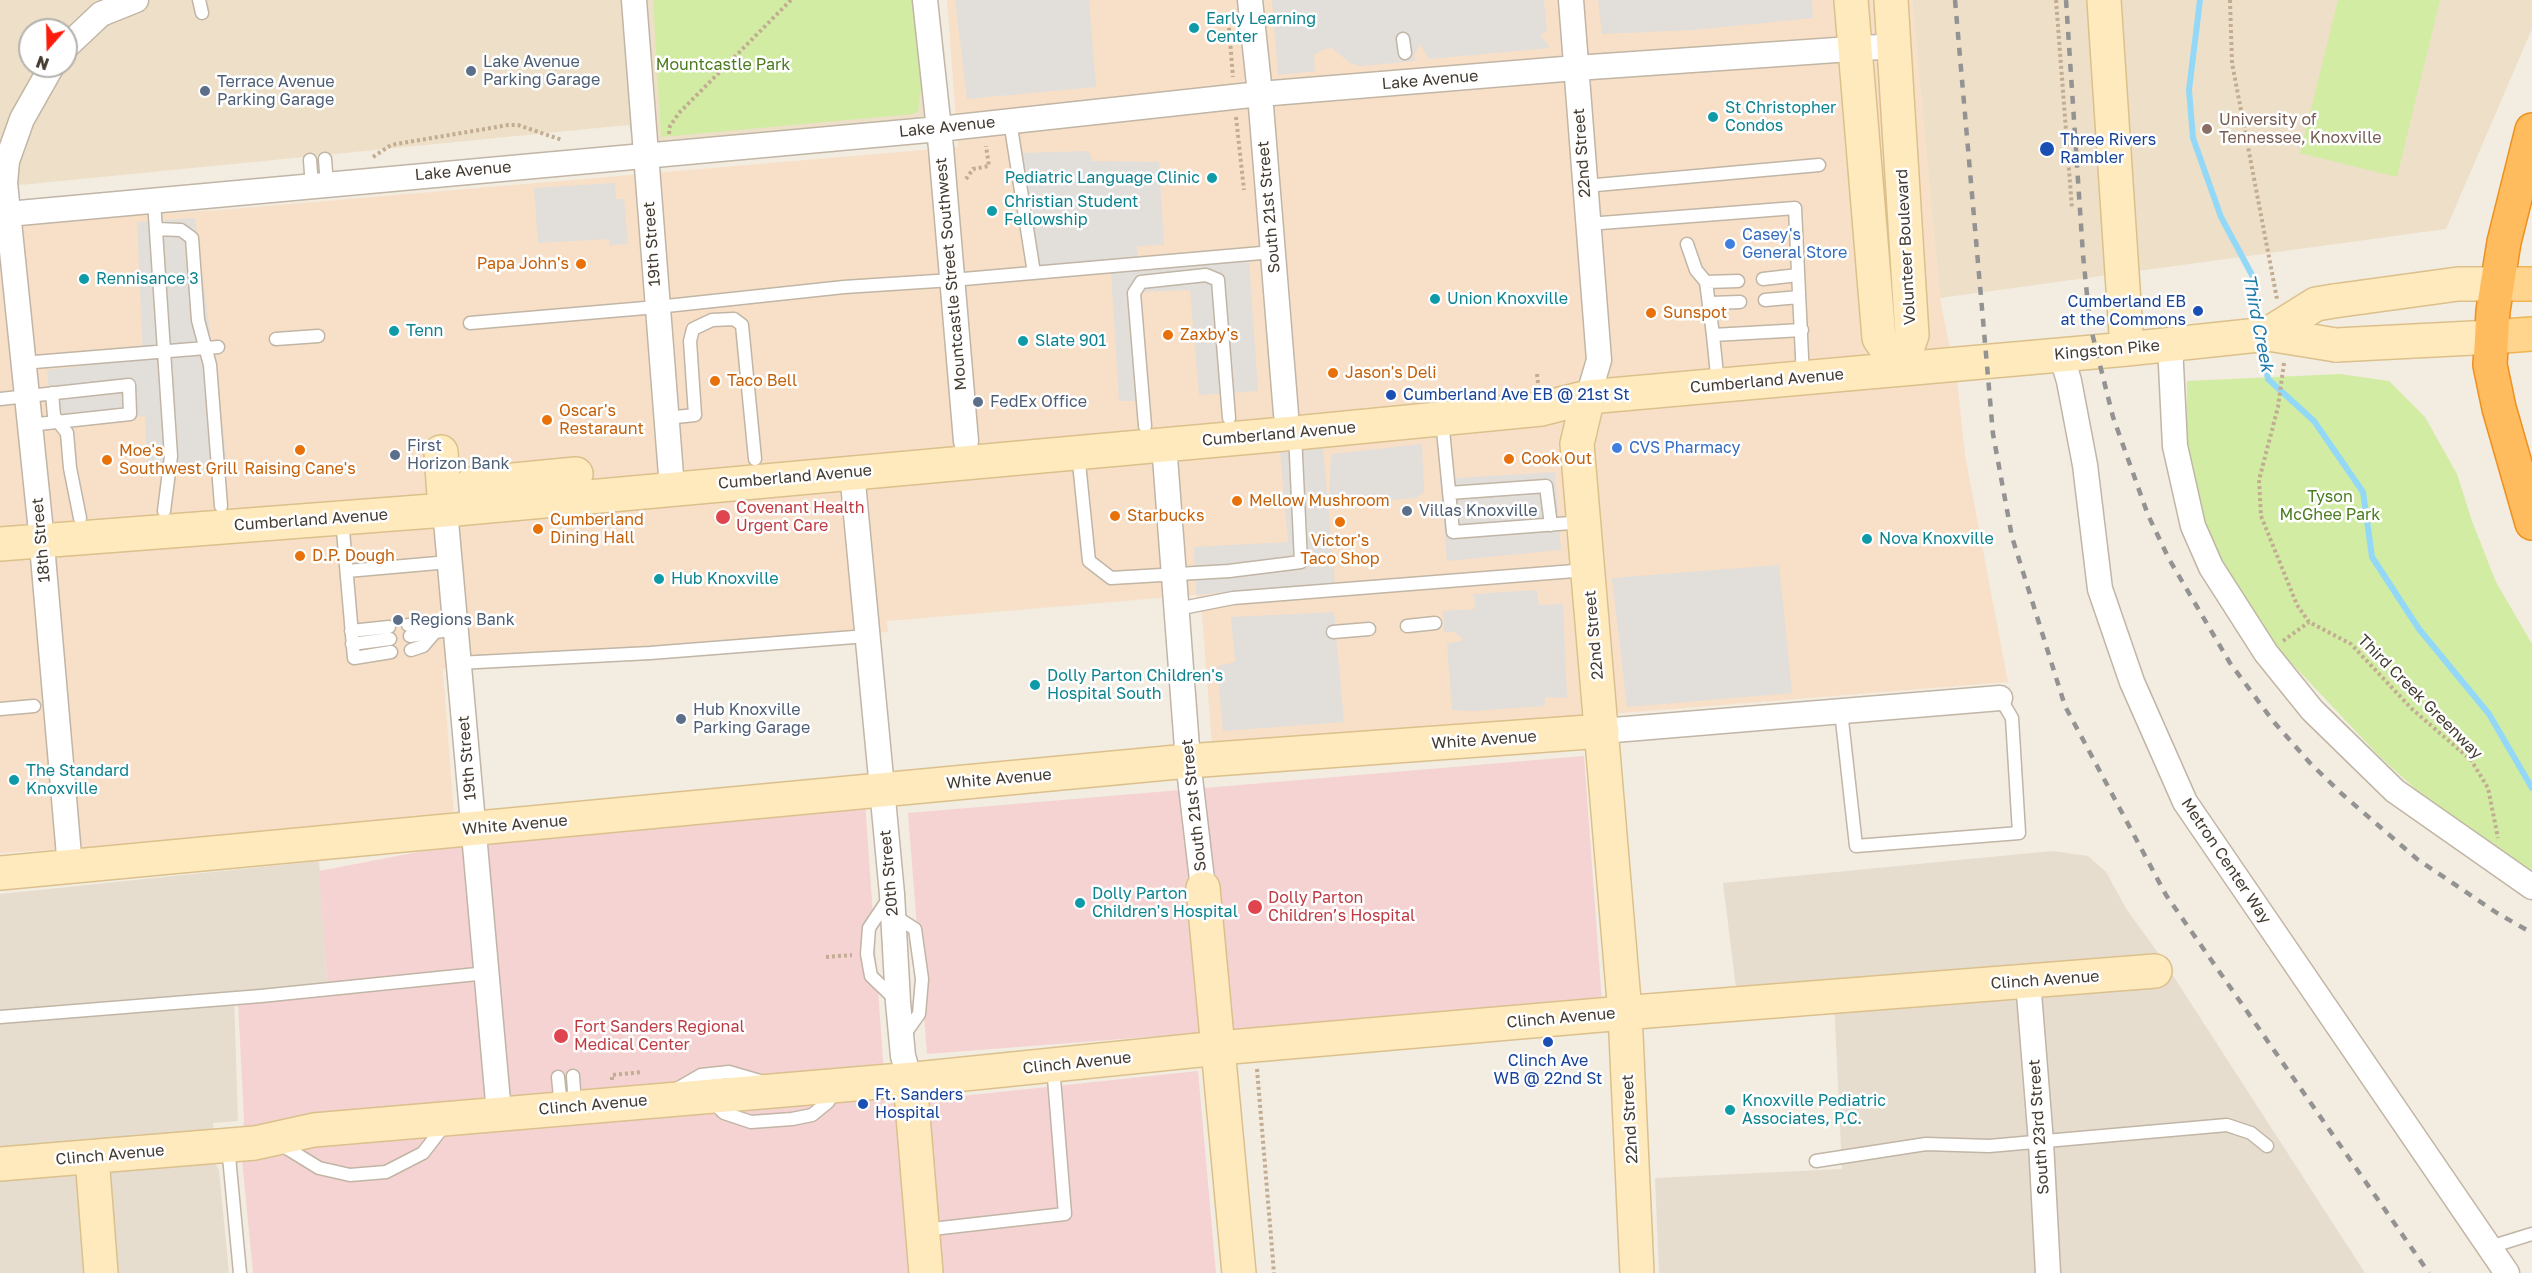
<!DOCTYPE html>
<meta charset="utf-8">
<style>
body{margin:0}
#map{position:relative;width:2532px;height:1273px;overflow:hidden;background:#f3ece0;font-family:"Golos Text",sans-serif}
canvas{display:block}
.north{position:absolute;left:18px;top:18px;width:60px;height:60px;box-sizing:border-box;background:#fff;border:2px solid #b4b1ad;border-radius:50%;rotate:200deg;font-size:16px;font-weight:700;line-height:24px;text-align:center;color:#443b31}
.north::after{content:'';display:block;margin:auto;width:21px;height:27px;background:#ff1b0b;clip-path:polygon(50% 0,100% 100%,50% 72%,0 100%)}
</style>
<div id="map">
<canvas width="2532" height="1273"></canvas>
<div class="north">N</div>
</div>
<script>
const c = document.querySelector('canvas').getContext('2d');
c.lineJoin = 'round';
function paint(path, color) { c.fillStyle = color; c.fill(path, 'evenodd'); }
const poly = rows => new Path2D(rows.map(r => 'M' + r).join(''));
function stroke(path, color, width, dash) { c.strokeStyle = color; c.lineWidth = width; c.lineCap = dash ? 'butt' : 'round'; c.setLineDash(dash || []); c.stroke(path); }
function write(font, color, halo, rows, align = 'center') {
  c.font = font + ' "Golos Text",sans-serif'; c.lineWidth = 5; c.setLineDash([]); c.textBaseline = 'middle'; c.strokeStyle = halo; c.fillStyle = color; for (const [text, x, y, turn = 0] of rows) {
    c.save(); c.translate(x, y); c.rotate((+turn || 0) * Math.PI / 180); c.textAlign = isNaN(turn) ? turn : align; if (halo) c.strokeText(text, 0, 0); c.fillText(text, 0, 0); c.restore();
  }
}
paint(poly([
 [2052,851,2088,856,2106,872,2127,910,2159,954,2365,1273,1659,1273,1655,1178,1842,1169,1833,980,1736,988,1723,883],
 [319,861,327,982,234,995,238,1121,213,1123,215,1163,219,1170,229,1273,0,1273,0,894]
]), '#e7ddce');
paint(poly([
 [947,0,1912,0,1940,298,1958,389,1965,455,2008,682,1212,746,1202,615,1196,595,887,621,888,632,458,663,443,669,454,815,374,821,200,841,0,853,0,224,220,210,958,147]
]), '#f8e0c8');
paint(poly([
 [0,0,925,0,939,129,646,155,628,125,0,187],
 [30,30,66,30,66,66,30,66],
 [1912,0,2532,0,2532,29,2446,229,1940,298]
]), '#eee0c8');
paint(poly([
 [1584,756,1602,1002,927,1054,908,813],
 [865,801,886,1104,1198,1071,1216,1273,253,1273,241,1150,244,1119,238,1002,328,994,319,871,501,836]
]), '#f5d3d2');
paint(poly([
 [653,0,912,0,922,82,918,111,913,114,661,137],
 [2338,0,2440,0,2397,177,2300,153],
 [2340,374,2389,381,2425,417,2457,474,2472,521,2496,582,2532,644,2532,881,2432,804,2379,756,2264,634,2211,553,2186,463,2187,381]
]), '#d2eca4');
paint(poly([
 [955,0,1089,0,1096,87,967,99],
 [1272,0,1544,0,1547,32,1541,33,1541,36,1550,48,1429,59,1420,44,1414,55,1415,61,1361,66,1350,63,1332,48,1322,50,1314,55,1315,71,1278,75],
 [1598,0,1812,0,1813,18,1693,30,1602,34],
 [1089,151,1092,161,1159,162,1164,245,1137,246,1138,259,1038,269,1021,153],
 [615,183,616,199,624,199,628,244,609,245,609,239,538,243,534,188],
 [195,218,228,470,147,465,145,416,53,426,47,370,143,359,137,222],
 [1249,261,1258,391,1199,395,1190,290,1140,292,1150,401,1119,401,1111,272],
 [1422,444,1424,492,1416,498,1329,505,1331,454],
 [1323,448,1335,583,1196,595,1194,547,1288,542,1280,452],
 [1555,472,1561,550,1447,561,1440,479],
 [1779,565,1792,693,1627,707,1612,578],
 [1537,590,1539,605,1563,604,1567,698,1545,697,1545,706,1472,711,1452,710,1447,644,1463,640,1455,632,1444,632,1443,611,1475,609,1474,594],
 [1334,612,1344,722,1223,731,1217,666,1235,662,1231,617]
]), '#e2deda');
stroke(poly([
 [2200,0,2189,90,2193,138,2221,217,2252,275,2260,324],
 [2262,343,2268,379,2314,421,2363,492,2372,557,2419,629,2489,714,2532,788]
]), '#94d8f8', 6);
const lane = poly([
 [199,0,202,13],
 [1403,39,1405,53],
 [1010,121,1034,273],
 [325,159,327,185],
 [310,160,312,187],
 [1585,186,1819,165],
 [154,201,171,456,164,511],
 [1588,224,1795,208,1803,378],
 [156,229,181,230,192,238,198,320,210,365,221,506],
 [1687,244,1696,270,1706,282,1713,335,1802,330],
 [1763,279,1798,275],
 [1706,282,1738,281],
 [1765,300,1799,297],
 [1710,303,1740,302],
 [470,323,657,307,844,287,952,280,1273,252],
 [1713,335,1718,385],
 [276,339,318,336],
 [22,363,218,347],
 [52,393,54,416,67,433,70,468,80,518],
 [0,399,129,385,130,414,29,425],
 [666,418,695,415,690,341,693,329,712,320,734,319,742,325,755,459],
 [1442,420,1453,532,1584,522],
 [1145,426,1134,293,1141,282,1206,275,1218,280,1229,418],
 [1078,453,1089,561,1111,578,1229,571,1301,562,1295,434],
 [1449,493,1546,486,1551,525],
 [342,519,354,658,391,652],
 [347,571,449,562],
 [1177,609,1233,598,1587,570],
 [408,625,421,624,429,626,435,632],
 [1407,626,1435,623],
 [351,631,389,627],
 [1333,632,1369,629],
 [410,636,455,629],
 [352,644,390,639],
 [411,650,423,646,435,632],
 [458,663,650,653,867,636],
 [0,709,34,706],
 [1841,711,1856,846,2019,833,2012,718,2000,698],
 [889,898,869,928,867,954,871,976,896,1000],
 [893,915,915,929,922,979,919,1014,904,1035],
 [0,1017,261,996,487,973],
 [573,1076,575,1106],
 [558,1077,561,1108],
 [675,1090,701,1075,729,1072,760,1081],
 [712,1101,724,1113,751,1122,792,1119,812,1115,828,1102,835,1090],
 [280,1144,319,1168,350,1175,386,1172,423,1153,447,1122],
 [228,1146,240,1273],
 [1816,1161,1926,1144,1989,1146,2227,1125,2251,1133,2267,1146],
 [923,1230,1065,1214,1053,1066],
 [2490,1247,2532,1234]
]);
const street = poly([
 [634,0,672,488],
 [925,0,941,148,966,441],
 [1250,0,1260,94,1286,414],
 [1571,0,1599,360,1588,397],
 [66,47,101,14,136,0],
 [52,66,22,119,7,161,5,183,40,522,70,867],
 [0,212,8,214,939,129,1260,94,1576,68,1894,46],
 [2170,345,2175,446,2193,526,2211,567,2266,653,2312,710,2395,791,2532,887],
 [2061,354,2069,381,2085,465,2100,589,2132,682,2185,802,2507,1273],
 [1164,444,1188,761,1203,888],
 [852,472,892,894,898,1002,903,1056,910,1080],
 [445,510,499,1113],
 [1602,731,2000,698],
 [2028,981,2041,1142,2048,1273]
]);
const secondary = poly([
 [1851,0,1879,338,1900,369],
 [1891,0,1912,335,1900,369],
 [2104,0,2127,349],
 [2334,301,2458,284,2497,284],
 [2336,345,2492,337],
 [1588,397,1577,444,1625,1013,1637,1273],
 [442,471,441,452,445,510],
 [472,484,576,474],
 [0,544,445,510,1295,433,1541,409,1588,397,2127,349,2268,334],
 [0,873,1188,761,1602,731],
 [1203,888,1239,1273],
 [910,1080,926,1273],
 [92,1157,101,1273],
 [0,1164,255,1143,314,1130,925,1078,1219,1048,1647,1011,2155,971]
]);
const primary = poly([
 [2497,284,2532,284],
 [2492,337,2532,334]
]);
const highway = poly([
 [2532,130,2504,242,2493,311,2490,365,2499,408,2532,523]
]);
stroke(lane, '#c1b5a5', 15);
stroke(street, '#c1b5a5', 27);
stroke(secondary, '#dbc08c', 36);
stroke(primary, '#f0b351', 36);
stroke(highway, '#ee901f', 36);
stroke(poly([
 [2056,0,2072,209],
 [2230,0,2232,63,2277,299],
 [1228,16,1233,77],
 [1236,117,1244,190],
 [669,134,670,126,679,113,791,0],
 [373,157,391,145,508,125,518,125,562,140],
 [966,179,973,169,989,166,986,146],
 [2284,363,2278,407,2259,480,2261,516,2297,605,2309,622,2351,644,2412,709,2471,760,2488,788,2498,838],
 [1537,374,1538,383],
 [2283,641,2309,622],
 [826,957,852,955],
 [1257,1069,1274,1273],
 [612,1080,612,1075,643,1072]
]), '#c2ad92', 4, [3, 3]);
stroke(lane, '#fff', 12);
stroke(street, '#fff', 24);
stroke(secondary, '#ffeabe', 33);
stroke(primary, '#ffd58d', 33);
stroke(highway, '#ffbc5f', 33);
stroke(poly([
 [1955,0,1993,434,2012,537,2065,706,2166,895,2429,1273],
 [2066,0,2083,255,2090,325,2113,417,2148,515,2169,559,2230,663,2273,721,2310,763,2342,794,2417,859,2497,913,2532,933]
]), '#939393', 4.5, [8, 8]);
const secondaryBridge = poly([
 [2268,334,2316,304,2334,301],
 [2268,334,2336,345]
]);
stroke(secondaryBridge, '#dbc08c', 36, []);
stroke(secondaryBridge, '#ffeabe', 33);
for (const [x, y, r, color] of [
 [1194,28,6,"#0f9aa8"],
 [471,71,6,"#5c6f8a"],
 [205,91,6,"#5c6f8a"],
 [1713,117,6,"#0f9aa8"],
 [2207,129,6,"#8d6e63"],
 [2047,149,8,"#1a4fb4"],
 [1212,178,6,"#0f9aa8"],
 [992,211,6,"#0f9aa8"],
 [1730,244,6,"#3f7fe0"],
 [581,264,6,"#e8710a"],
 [84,279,6,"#0f9aa8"],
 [1435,299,6,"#0f9aa8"],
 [2198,311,6,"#1a4fb4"],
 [1651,313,6,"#e8710a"],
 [394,331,6,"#0f9aa8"],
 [1168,335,6,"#e8710a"],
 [1023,341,6,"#0f9aa8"],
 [1333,373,6,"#e8710a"],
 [715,381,6,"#e8710a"],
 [1391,395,6,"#1a4fb4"],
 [978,402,6,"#5c6f8a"],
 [547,420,6,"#e8710a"],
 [1617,448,6,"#3f7fe0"],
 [300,450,6,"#e8710a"],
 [395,455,6,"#5c6f8a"],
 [1509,459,6,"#e8710a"],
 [107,460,6,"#e8710a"],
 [1237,501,6,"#e8710a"],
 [1407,511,6,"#5c6f8a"],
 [1115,516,6,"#e8710a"],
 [723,517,8,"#e0444e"],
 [1340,522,6,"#e8710a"],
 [538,529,6,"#e8710a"],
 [1867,539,6,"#0f9aa8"],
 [300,556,6,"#e8710a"],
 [659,579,6,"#0f9aa8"],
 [398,620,6,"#5c6f8a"],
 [1035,685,6,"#0f9aa8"],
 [681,719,6,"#5c6f8a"],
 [14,780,6,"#0f9aa8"],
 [1080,903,6,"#0f9aa8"],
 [1255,907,8,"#e0444e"],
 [561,1036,8,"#e0444e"],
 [1548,1042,6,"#1a4fb4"],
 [863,1104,6,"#1a4fb4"],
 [1730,1110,6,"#0f9aa8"]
]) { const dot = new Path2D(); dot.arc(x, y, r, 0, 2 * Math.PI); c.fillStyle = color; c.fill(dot); stroke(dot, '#fff', 2); }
write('16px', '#0d838f', '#fff', [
 ["Early Learning",1206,19],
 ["Center",1206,37],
 ["St Christopher",1725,108],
 ["Condos",1725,126],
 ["Pediatric Language Clinic",1200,178,"right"],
 ["Christian Student",1004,202],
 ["Fellowship",1004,220],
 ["Rennisance 3",96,279],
 ["Union Knoxville",1447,299],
 ["Tenn",406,331],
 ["Slate 901",1035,341],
 ["Nova Knoxville",1879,539],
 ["Hub Knoxville",671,579],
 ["Dolly Parton Children's",1047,676],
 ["Hospital South",1047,694],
 ["The Standard",26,771],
 ["Knoxville",26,789],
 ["Dolly Parton",1092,894],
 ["Children's Hospital",1092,912],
 ["Knoxville Pediatric",1742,1101],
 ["Associates, P.C.",1742,1119]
], 'left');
write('16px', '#4e5e75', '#fff', [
 ["Lake Avenue",483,62],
 ["Parking Garage",483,80],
 ["Terrace Avenue",217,82],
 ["Parking Garage",217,100],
 ["FedEx Office",990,402],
 ["First",407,446],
 ["Horizon Bank",407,464],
 ["Villas Knoxville",1419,511],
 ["Regions Bank",410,620],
 ["Hub Knoxville",693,710],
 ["Parking Garage",693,728]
], 'left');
write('16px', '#4a7b1f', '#fff', [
 ["Mountcastle Park",723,65],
 ["Tyson",2330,497],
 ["McGhee Park",2330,515]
]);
write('16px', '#443b31', '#fff', [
 ["Lake Avenue",1430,80,-5],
 ["Lake Avenue",947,127,-6],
 ["22nd Street",1582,153,-94],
 ["Lake Avenue",463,171,-5],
 ["South 21st Street",1269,207,-95],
 ["19th Street",652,244,-94],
 ["Volunteer Boulevard",1906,247,-93],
 ["Mountcastle Street Southwest",951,274,-95],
 ["Kingston Pike",2107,350,-5],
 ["Cumberland Avenue",1767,381,-5],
 ["Cumberland Avenue",1279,434,-5],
 ["Cumberland Avenue",795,477,-5],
 ["Cumberland Avenue",311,520,-4],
 ["18th Street",41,540,-95],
 ["22nd Street",1594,635,-95],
 ["Third Creek Greenway",2420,697,45],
 ["White Avenue",1484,740,-4],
 ["19th Street",467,758,-95],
 ["White Avenue",999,779,-5],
 ["South 21st Street",1194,805,-96],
 ["White Avenue",515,825,-5],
 ["Metron Center Way",2226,861,56],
 ["20th Street",889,873,-95],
 ["Clinch Avenue",2045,980,-4],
 ["Clinch Avenue",1561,1018,-5],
 ["Clinch Avenue",1077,1063,-6],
 ["Clinch Avenue",593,1105,-5],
 ["22nd Street",1630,1119,-93],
 ["South 23rd Street",2039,1127,-94],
 ["Clinch Avenue",110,1155,-5]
]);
write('16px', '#785e54', '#fff', [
 ["University of",2219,120],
 ["Tennessee, Knoxville",2219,138]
], 'left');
write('16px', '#164399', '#fff', [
 ["Three Rivers",2060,140],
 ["Rambler",2060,158],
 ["Cumberland EB",2186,302,"right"],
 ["at the Commons",2186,320,"right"],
 ["Cumberland Ave EB @ 21st St",1403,395],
 ["Clinch Ave",1548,1061,"center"],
 ["WB @ 22nd St",1548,1079,"center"],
 ["Ft. Sanders",875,1095],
 ["Hospital",875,1113]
], 'left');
write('16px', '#366cbe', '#fff', [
 ["Casey's",1742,235],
 ["General Store",1742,253],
 ["CVS Pharmacy",1629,448]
], 'left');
write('16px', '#c56008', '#fff', [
 ["Papa John's",569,264,"right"],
 ["Sunspot",1663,313],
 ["Zaxby's",1180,335],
 ["Jason's Deli",1345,373],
 ["Taco Bell",727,381],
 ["Oscar's",559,411],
 ["Restaraunt",559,429],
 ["Moe's",119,451],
 ["Southwest Grill",119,469],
 ["Cook Out",1521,459],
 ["Raising Cane's",300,469,"center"],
 ["Mellow Mushroom",1249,501],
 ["Starbucks",1127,516],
 ["Cumberland",550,520],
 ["Dining Hall",550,538],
 ["Victor's",1340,541,"center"],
 ["Taco Shop",1340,559,"center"],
 ["D.P. Dough",312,556]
], 'left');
write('16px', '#be3a42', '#fff', [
 ["Covenant Health",736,508],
 ["Urgent Care",736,526],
 ["Dolly Parton",1268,898],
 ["Children’s Hospital",1268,916],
 ["Fort Sanders Regional",574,1027],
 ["Medical Center",574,1045]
], 'left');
write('italic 18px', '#1e7aa9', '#fff', [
 ["Third Creek",2258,323,79]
]);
</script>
